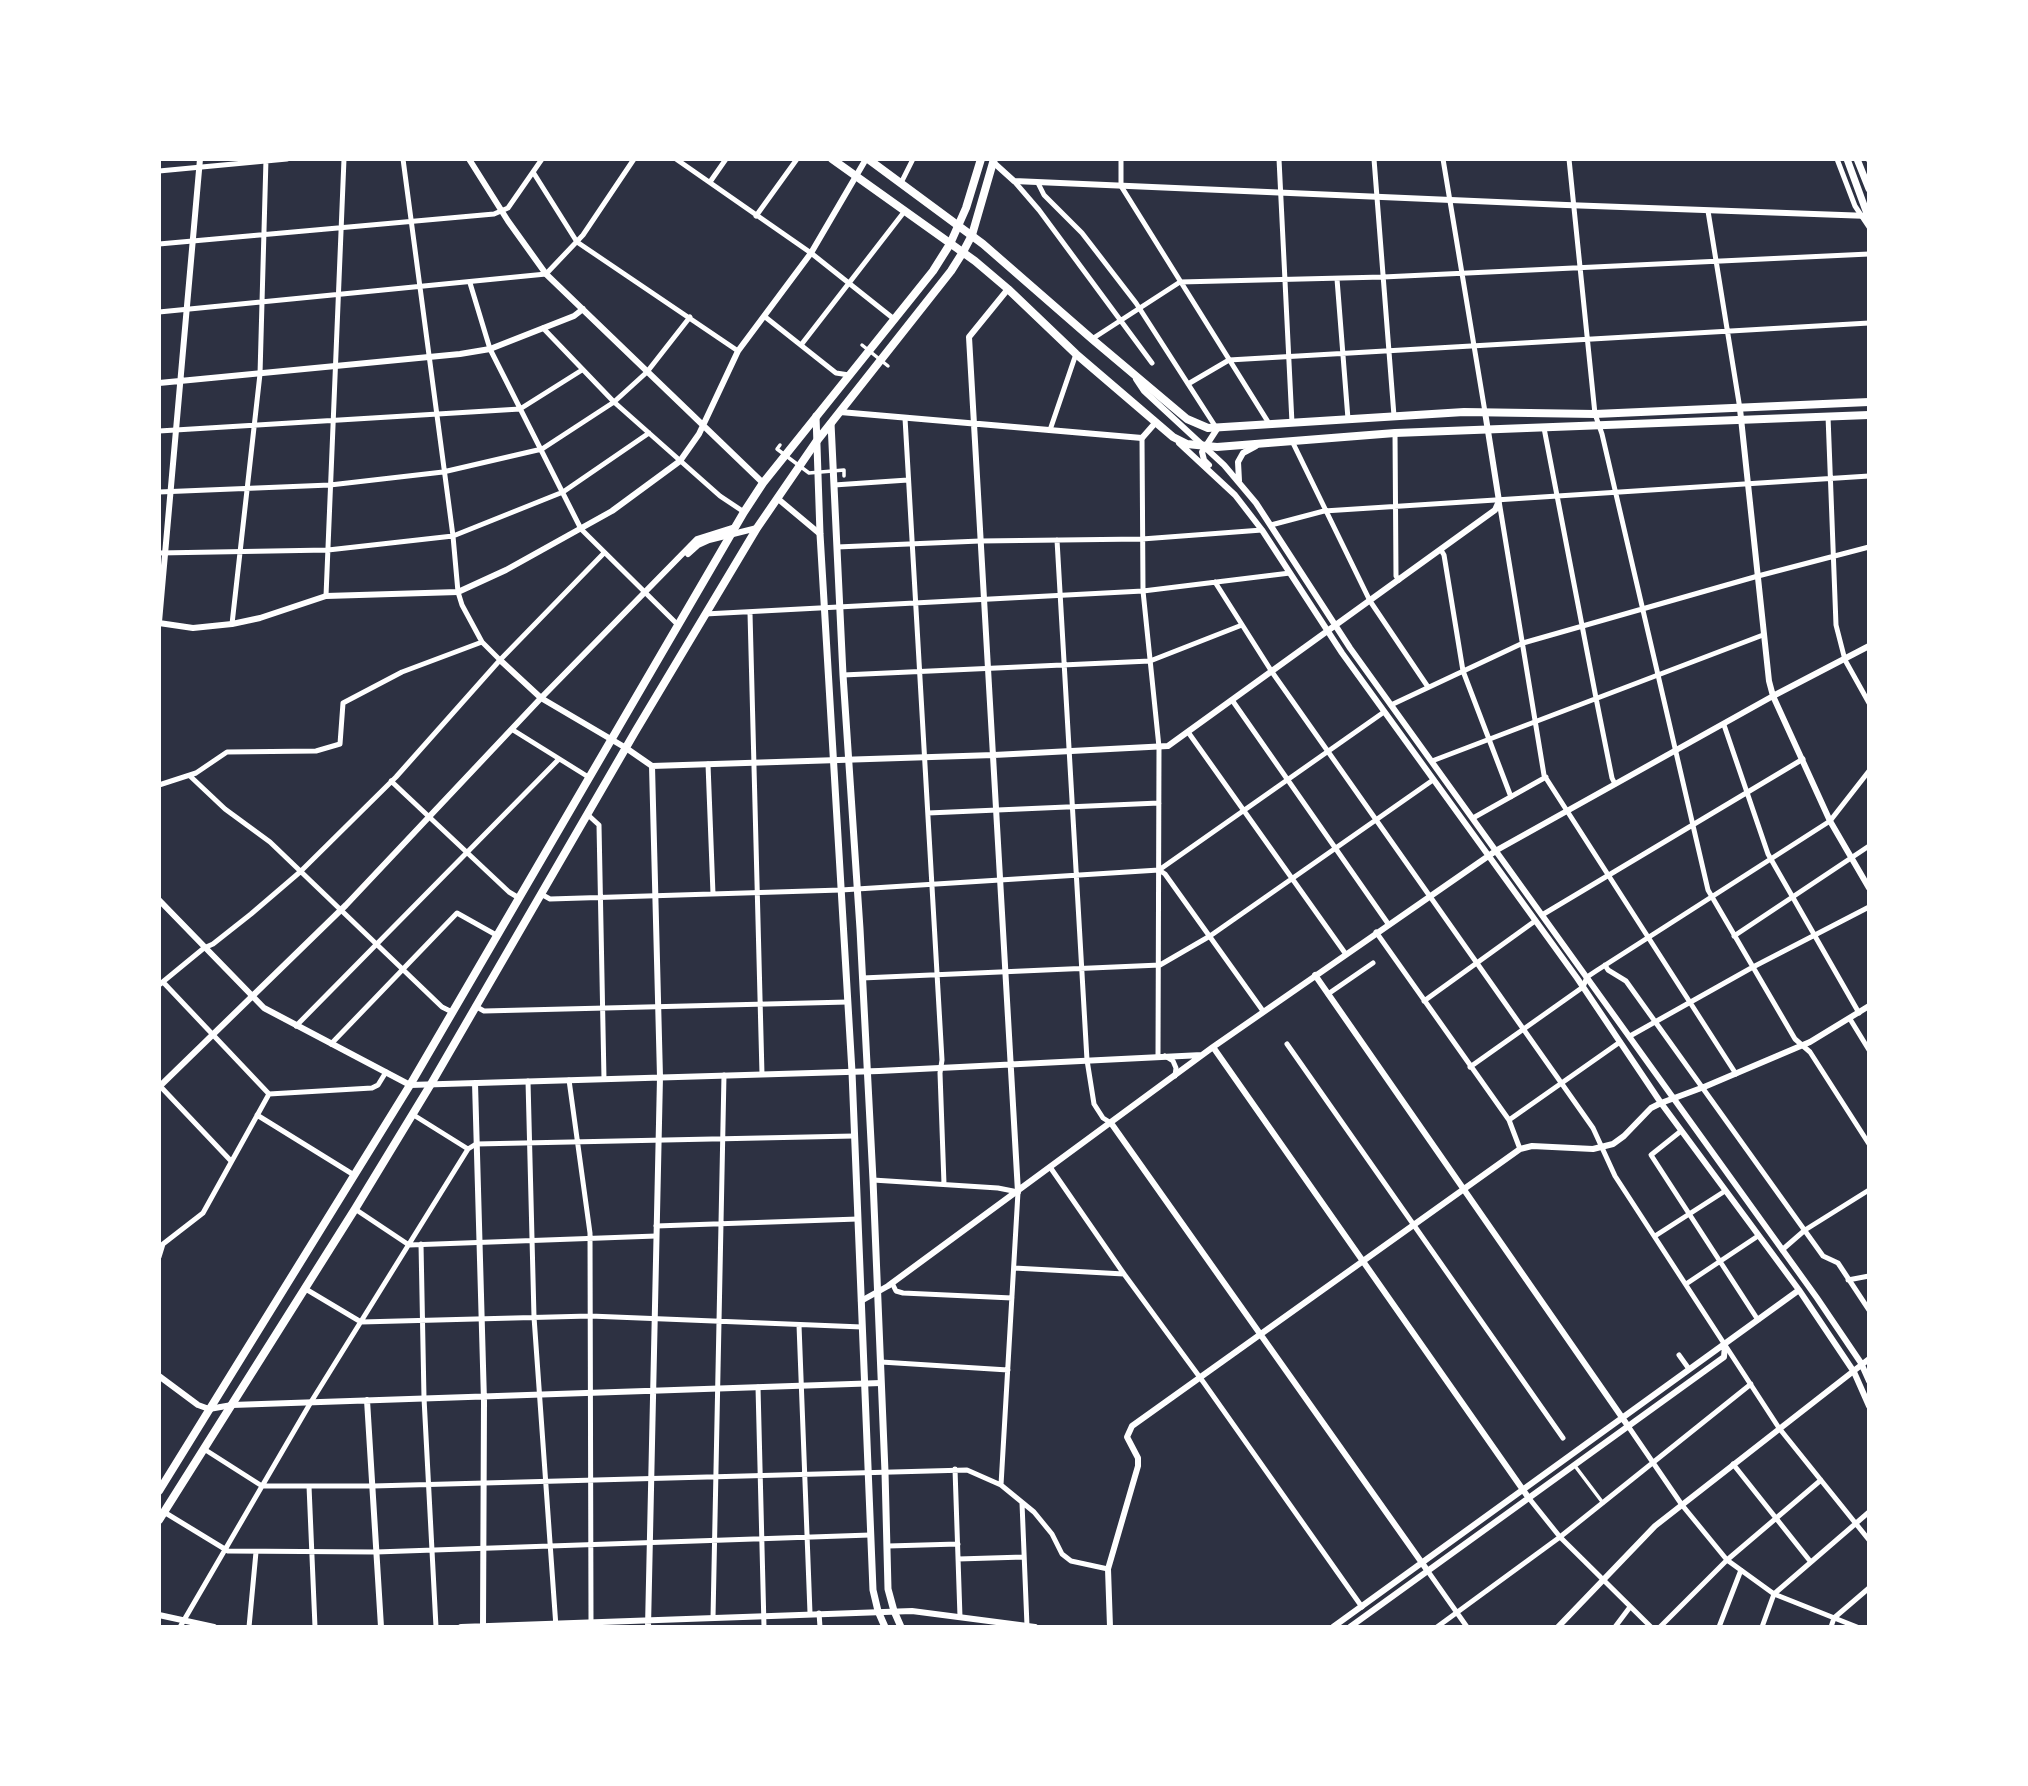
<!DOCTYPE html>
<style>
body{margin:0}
#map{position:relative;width:2028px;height:1786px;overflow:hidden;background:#2d3142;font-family:"Archivo Narrow",sans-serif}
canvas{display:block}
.frame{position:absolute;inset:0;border:161px solid #fff;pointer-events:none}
</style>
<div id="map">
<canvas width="2028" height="1786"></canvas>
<div class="frame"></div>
</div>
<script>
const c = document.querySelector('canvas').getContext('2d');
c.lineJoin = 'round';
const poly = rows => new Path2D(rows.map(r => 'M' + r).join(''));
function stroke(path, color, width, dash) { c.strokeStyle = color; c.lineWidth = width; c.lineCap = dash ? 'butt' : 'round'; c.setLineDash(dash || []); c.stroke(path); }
stroke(poly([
 [862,345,888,366],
 [780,445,777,449,809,473,844,470,844,476],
 [1575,1466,1603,1503]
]), '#fff', 3.5);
stroke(poly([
 [403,159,453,536,458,592,462,605,482,642,500,660],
 [676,159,811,253,894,319],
 [1121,159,1121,186,1270,425],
 [1279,159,1292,423],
 [1374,159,1394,416],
 [1443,159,1485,412],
 [1569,159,1595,414,1602,434,1708,890,1795,1039,1810,1052,1869,1144],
 [1837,159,1855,206,1869,227],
 [1868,159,1869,161],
 [159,171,287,159],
 [533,172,577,242,738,351],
 [1014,181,1039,210,1152,363],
 [710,182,726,159],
 [901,183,913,159],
 [1038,183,1044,195,1082,233,1136,303,1217,429],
 [1708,211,1740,409],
 [756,216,797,159],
 [159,244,494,214,508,208,542,159],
 [1337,279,1348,419],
 [470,283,490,349,581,529,678,625],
 [159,312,546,274,583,235,634,159],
 [764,316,836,373,849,375],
 [543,328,614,402,720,496,744,512],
 [1092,339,1180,282,1383,277,1869,254],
 [801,345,904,212],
 [1188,384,1229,360,1869,323],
 [1828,416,1836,625,1845,660,1869,703],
 [905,418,942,1060,940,1073,944,1184],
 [1544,428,1596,698,1612,778,1615,784],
 [1050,430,1076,354],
 [159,431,520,409,582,370],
 [1395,433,1396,576,1399,580],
 [1142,438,1143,591,1159,747,1158,1056],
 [1292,441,1370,601,1428,687],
 [834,485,908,480],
 [159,492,330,485,443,472,542,449,614,402,647,372,690,317],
 [1499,501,1544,775,1736,1074],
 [1271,525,1324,511,1869,476],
 [1057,540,1087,1060,1094,1104,1103,1118,1111,1123],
 [837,547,980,541,1142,539,1262,530],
 [1441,550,1444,555,1463,671,1511,797],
 [159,553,328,550,453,536,563,492,649,433],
 [1215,582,1272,672,1593,1128,1615,1176,1779,1428,1869,1540],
 [326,596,344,159],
 [750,613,762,1074],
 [705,614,1143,591,1290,573],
 [232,624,260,374,266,159],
 [843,675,1150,661,1242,625],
 [1232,700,1389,925],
 [1391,705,1523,643,1758,576,1869,547],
 [1724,725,1768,854,1859,1013],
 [513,730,590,778],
 [1188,732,1345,953],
 [1432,761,1763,635],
 [708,764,713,894],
 [190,776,225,809,270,842,442,1007,452,1012],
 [391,781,509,892,519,898],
 [159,785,196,773,227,752,316,751,340,744,343,703,402,672,482,642],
 [928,813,1159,803],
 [587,814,599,825,604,1079],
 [1473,818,1546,777],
 [1159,870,1165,874,1263,1011],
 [541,894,550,899,841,890,1159,870,1384,712],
 [1542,915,1803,759],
 [1376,932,1509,1120,1520,1149],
 [1734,936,1869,846],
 [1605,965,1608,970,1626,981,1823,1256,1838,1263,1869,1310],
 [862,978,1160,965,1210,936,1433,780],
 [163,982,269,1094],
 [159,985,204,948,213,944,251,914,300,872,396,777,500,660,604,553],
 [1328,994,1373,963],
 [1424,1001,1535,921],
 [475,1006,484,1011,848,1002],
 [1850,1019,1869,1050],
 [296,1026,558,760],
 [1630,1036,1753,967,1869,907],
 [331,1044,457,913,498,936],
 [1287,1044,1563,1438],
 [1165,1056,1173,1061,1176,1068,1175,1076],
 [1470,1067,1583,987,1587,977,1596,971,1830,821,1869,771],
 [569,1080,590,1233,591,1622],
 [528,1081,534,1317,556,1627],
 [160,1086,231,1161],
 [269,1094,372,1088,378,1085,386,1072],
 [412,1114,468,1149],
 [257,1115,354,1175],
 [1509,1120,1620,1042],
 [1681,1131,1651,1155,1758,1320],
 [1050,1167,1124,1274,1204,1383,1362,1607],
 [873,1180,998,1188,1018,1192,1001,1485],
 [355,1209,409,1245,656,1236],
 [656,1226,858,1219],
 [1655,1236,1725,1191],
 [421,1244,424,1398,436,1627],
 [1782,1250,1805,1230,1869,1190],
 [159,1257,163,1244,203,1213,269,1094],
 [1014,1268,1124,1274],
 [1848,1280,1869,1276],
 [892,1283,896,1291,903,1293,1012,1298],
 [1686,1284,1758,1236],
 [304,1288,361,1322,590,1316,862,1327],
 [799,1325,810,1613],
 [1679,1355,1689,1369],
 [881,1362,1008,1370],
 [758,1387,764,1627],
 [1628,1426,1682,1505,1727,1560,1774,1594,1857,1627],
 [204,1449,262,1486,373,1486,967,1470,1001,1485,1034,1512,1052,1534,1062,1554,1071,1561,1108,1569],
 [1733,1464,1810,1561],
 [955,1469,960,1617],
 [309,1486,315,1627],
 [1528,1497,1560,1537,1651,1627],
 [1022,1503,1027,1626],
 [164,1512,228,1551,376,1552,870,1535],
 [888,1546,958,1544],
 [958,1559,1024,1557],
 [1427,1570,1467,1627],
 [819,1613,820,1627],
 [713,1618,724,1075],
 [180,1627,311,1402,468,1149,476,1144,854,1136],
 [249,1627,256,1552],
 [1437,1627,1560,1537,1751,1384],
 [1615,1627,1630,1607],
 [1660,1627,1727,1560,1821,1480],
 [1719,1627,1741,1570],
 [1762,1627,1774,1594,1869,1512],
 [1831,1627,1834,1618,1869,1588]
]), '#fff', 5);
stroke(poly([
 [469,159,508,221,546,274,763,483],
 [993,162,1014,181,1566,205,1869,216],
 [1008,289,969,337,1018,1192],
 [1136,379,1144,391,1224,465,1256,503,1350,648,1817,1298,1861,1363,1869,1381],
 [159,383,460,354,490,349,574,316,583,309],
 [1740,409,1769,681,1773,696,1830,821,1869,888],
 [840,412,1142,438,1156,422],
 [1179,443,1235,495,1262,530,1342,653,1577,978,1661,1103,1799,1290,1854,1372,1869,1406],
 [1209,465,1204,460,1202,452,1217,429],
 [1239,481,1238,462,1243,453,1256,446],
 [777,498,820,534],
 [688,554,698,545,709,540,757,528],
 [159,622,200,159],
 [159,623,193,628,232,624,260,618,326,596,458,592,506,570,612,511,680,461,699,434,738,351,811,253,866,159],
 [500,660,541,698,626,748,652,766,994,755,1168,746,1495,510,1499,501,1485,412],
 [159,900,264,1008,410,1085,879,1071,1202,1055],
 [1315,975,1628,1426],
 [1213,1047,1528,1497],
 [475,1083,484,1401,483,1626],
 [159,1087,346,905,541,698,697,539,735,527],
 [1111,1123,1427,1570],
 [861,1301,888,1286,1213,1047,1497,850,1773,696,1869,646],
 [159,1376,198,1405,209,1409,232,1405,881,1383],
 [367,1400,381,1627],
 [159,1615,214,1627],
 [461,1627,912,1611,1035,1627],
 [648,1627,660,1077,652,766],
 [1110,1627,1108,1569,1138,1466,1138,1458,1127,1437,1132,1426,1520,1149,1532,1146,1593,1149,1613,1144,1624,1136,1651,1108,1661,1103,1704,1087,1810,1042,1869,1006],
 [1333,1627,1799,1290],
 [1350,1627,1724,1357,1725,1345],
 [1558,1627,1655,1526,1869,1359]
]), '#fff', 6);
stroke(poly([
 [1847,159,1869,219],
 [1857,159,1869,189],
 [816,416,820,534,852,1072,873,1590,878,1611,885,1627],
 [831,423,843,675,860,929,873,1180,885,1472,888,1589,894,1611,901,1627]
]), '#fff', 7);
stroke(poly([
 [832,159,975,261,1008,289,1076,354,1173,437,1187,444,1217,447,1395,433,1869,415],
 [868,159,983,244,1092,339,1187,419,1208,428,1464,412,1595,414,1869,402]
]), '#fff', 8);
stroke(poly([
 [159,1491,410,1085,744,512,763,483,933,271,950,244,966,208,981,159],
 [159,1520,355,1209,431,1084,635,732,757,528,816,442,951,271,963,252,972,235,994,159]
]), '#fff', 8);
</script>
